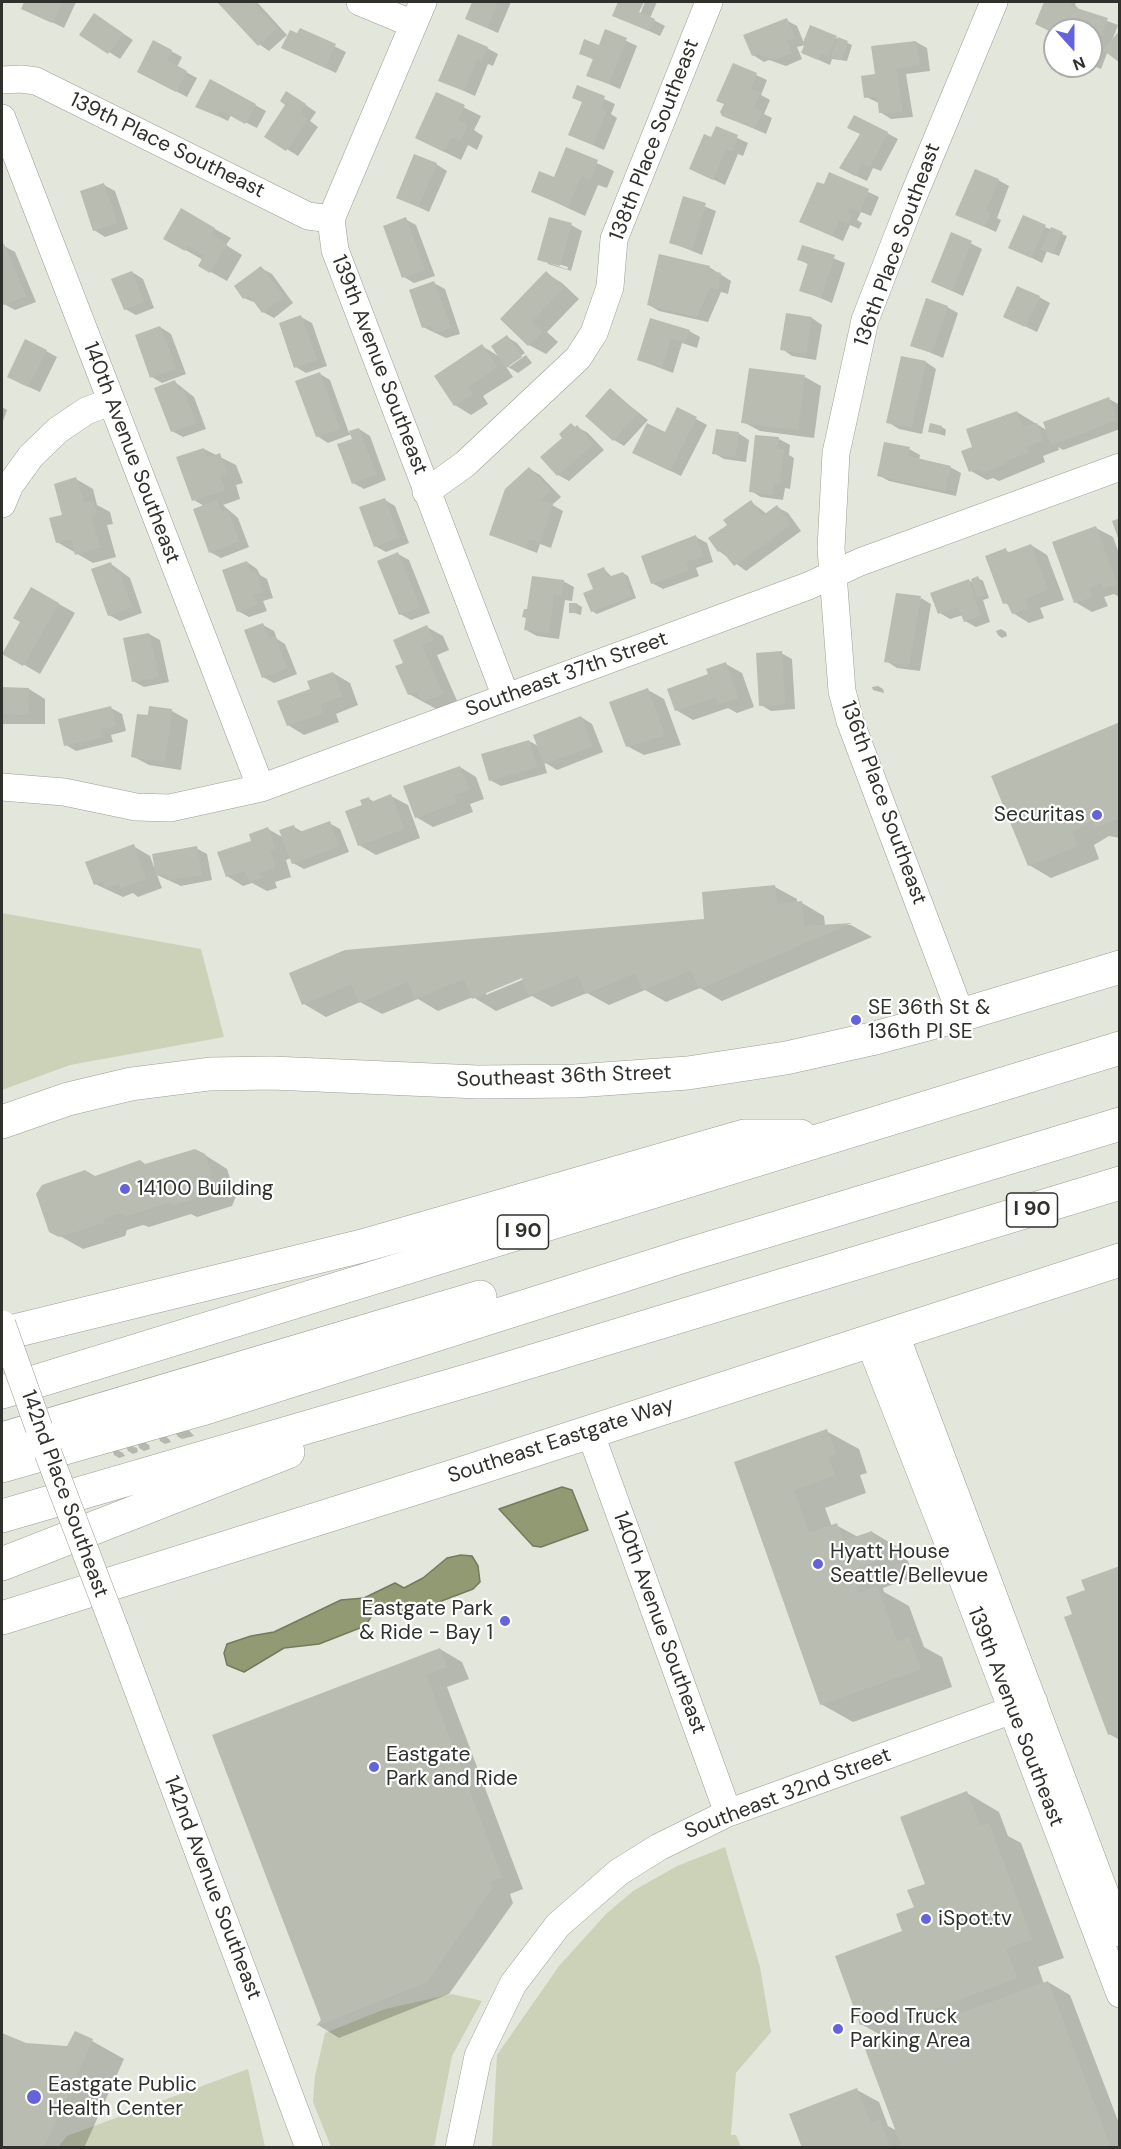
<!DOCTYPE html>
<style>
body{margin:0}
#map{position:relative;width:1121px;height:2149px;overflow:hidden;background:#e3e6da;font-family:"DM Sans",sans-serif}
canvas{display:block}
.frame{position:absolute;inset:0;border:3px solid #30312c;pointer-events:none}
.north{position:absolute;left:1043px;top:18px;width:60px;height:60px;box-sizing:border-box;background:#fff;border:2px solid #acadab;border-radius:50%;rotate:159deg;font-size:16px;font-weight:700;line-height:24px;text-align:center;color:#30312c}
.north::after{content:'';display:block;margin:auto;width:21px;height:27px;background:#6463dc;clip-path:polygon(50% 0,100% 100%,50% 72%,0 100%)}
</style>
<div id="map">
<canvas width="1121" height="2149"></canvas>
<div class="frame"></div>
<div class="north">N</div>
</div>
<script>
const c = document.querySelector('canvas').getContext('2d');
c.lineJoin = 'round';
function paint(path, color) { c.fillStyle = color; c.fill(path, 'evenodd'); }
const poly = rows => new Path2D(rows.map(r => 'M' + r).join(''));
function stroke(path, color, width, dash) { c.strokeStyle = color; c.lineWidth = width; c.lineCap = dash ? 'butt' : 'round'; c.setLineDash(dash || []); c.stroke(path); }
function write(font, color, halo, rows, align = 'center') {
  c.font = font + ' "DM Sans",sans-serif'; c.lineWidth = 4.5; c.setLineDash([]); c.textBaseline = 'middle'; c.strokeStyle = halo; c.fillStyle = color; for (const [text, x, y, turn = 0] of rows) {
    c.save(); c.translate(x, y); c.rotate((+turn || 0) * Math.PI / 180); c.textAlign = isNaN(turn) ? turn : align; if (halo) c.strokeText(text, 0, 0); c.fillText(text, 0, 0); c.restore();
  }
}
paint(poly([
 [2,913,201,949,224,1037,70,1065,2,1090],
 [725,1847,760,1967,771,2032,736,2073,731,2135,736,2135,741,2147,492,2147,497,2055,559,1966,606,1914,633,1891,677,1866],
 [452,1994,482,2001,452,2056,434,2147,331,2147,313,2102,315,2076,325,2033,385,2009],
 [248,2069,265,2147,58,2147,67,2136]
]), '#ccd2b8');
const water = poly([
 [562,1487,572,1490,588,1530,541,1547,533,1546,499,1509,562,1487],
 [461,1555,472,1556,478,1566,480,1582,473,1589,418,1610,402,1611,388,1607,373,1614,365,1626,319,1644,284,1648,244,1672,227,1665,224,1653,227,1644,251,1636,274,1632,341,1600,364,1598,395,1583,404,1588,423,1578,447,1558,461,1555]
]);
paint(water, '#919a72');
stroke(water, '#747a5d', 1.5);
paint(poly([
 [26,2,76,2,64,28,23,8],
 [219,2,257,2,287,35,269,51,259,44],
 [474,2,511,2,498,33,467,19],
 [619,2,642,2,635,19,638,20,645,2,657,2,650,18,665,26,660,36,613,15],
 [1045,2,1076,2,1075,5,1081,11,1118,25,1101,69,1091,65,1091,30,1055,30,1055,33,1037,23],
 [95,15,133,40,120,59,81,34],
 [786,20,797,26,804,43,811,27,852,45,847,61,832,59,830,65,803,53,804,45,797,47,802,59,786,66,769,60,764,62,753,55],
 [301,30,346,52,336,73,294,53],
 [606,31,637,46,620,89,588,75,594,60,580,53,600,47],
 [916,42,927,48,930,71,906,74,913,117,891,119,880,112,879,103,866,97,876,75],
 [487,48,498,54,493,66,488,64,475,96,440,80],
 [171,51,182,57,177,67,197,78,187,97,149,77],
 [734,65,767,80,761,95,770,100,764,114,772,118,766,134,723,115,725,104,718,100],
 [578,87,615,104,611,114,617,118,604,150,570,135,583,102],
 [437,94,481,116,474,130,483,136,477,150,468,145,461,160,416,138],
 [297,99,316,112,310,121,318,127,298,156,266,136],
 [255,105,266,111,257,128,231,115,228,121,197,106],
 [717,128,748,143,743,156,738,154,725,185,691,169],
 [887,133,898,139,881,171,873,168,867,181,852,174],
 [566,149,614,171,607,188,598,185,585,216,533,192,554,179],
 [436,164,447,171,429,212,398,197],
 [830,174,879,197,871,216,861,212,857,220,862,223,859,229,850,225,843,241,801,222],
 [998,180,1009,186,997,218,1001,220,996,232,957,214],
 [104,185,115,191,128,229,105,237,94,230],
 [684,198,716,211,702,255,670,242],
 [181,210,231,238,226,245,242,255,227,281,200,266,203,260,165,238],
 [405,219,416,225,435,276,414,283,404,277],
 [571,225,582,231,571,271,539,259],
 [548,261,568,267,567,270,548,264],
 [1045,227,1067,236,1059,256,1047,251,1042,263,1010,247],
 [952,234,982,249,963,296,932,282],
 [4,246,15,252,36,302,15,310,4,304,2,299,2,247],
 [803,246,845,263,832,303,801,290,809,265,799,259],
 [709,267,731,281,728,294,721,292,708,322,659,311,649,305],
 [261,268,272,274,293,303,274,318,263,312,256,303,244,298],
 [132,272,143,279,154,308,136,315,125,309],
 [546,273,562,283,579,299,547,332,558,342,546,354,529,345,502,319],
 [434,283,445,289,460,334,446,338,423,327],
 [1039,297,1050,303,1037,332,1016,322],
 [947,307,958,313,943,358,912,345],
 [301,317,312,323,327,366,306,373,296,367],
 [812,318,822,325,816,360,792,356,782,349],
 [651,320,689,331,700,337,697,348,682,343,673,373,639,360],
 [160,327,171,334,186,374,162,383,152,377],
 [507,337,517,343,525,353,509,364,509,367,526,355,532,363,518,373,505,365,513,377,483,396,488,404,471,415,455,405,482,346,500,357],
 [46,351,57,357,40,392,20,383],
 [926,362,936,369,922,434,899,429,888,422],
 [320,374,330,380,349,433,359,429,370,436,386,480,364,489,353,483,352,434,328,443,317,436],
 [805,377,821,386,814,438,760,431,743,422],
 [175,382,194,397,206,429,183,437,172,431],
 [610,390,648,420,624,446,614,440],
 [1109,399,1120,405,1120,429,1063,450,1058,447,1059,450,1043,456,1045,462,999,481,993,478,987,480,971,471,1017,412,1048,431],
 [2,407,7,410,2,424],
 [678,409,707,425,681,476,644,458,666,434],
 [577,427,588,433,604,450,569,481,558,475,542,457],
 [942,427,946,430,945,436,930,431],
 [738,433,749,440,746,462,724,459,714,453],
 [779,439,790,445,789,455,794,458,790,489,785,488,783,500,761,497,751,491],
 [204,449,236,465,243,483,236,485,240,499,223,505,238,518,249,547,221,558,210,552,204,506,194,500],
 [909,449,920,455,919,460,950,467,961,473,956,496,889,481,878,475],
 [530,469,540,475,561,497,552,505,563,511,551,548,540,544,537,553,491,535],
 [76,479,93,489,97,505,110,512,113,524,107,525,116,557,93,563,57,542],
 [385,500,395,506,409,543,386,552,375,546],
 [751,502,767,514,777,507,788,513,801,531,746,571,719,551,729,525],
 [1096,528,1113,537,1120,556,1120,597,1114,594,1104,597,1108,606,1092,612,1075,602],
 [696,537,707,543,713,562,696,568,699,576,663,589,652,583],
 [1031,545,1047,555,1064,600,1040,608,1044,618,1029,623,1013,613,1010,606,1005,603,1005,550,1011,553],
 [398,554,409,560,430,613,411,620,400,614],
 [247,562,257,569,260,575,267,579,273,598,263,601,267,611,249,617,238,611],
 [111,564,130,578,142,613,120,621,109,615],
 [604,569,612,577,623,573,628,576,636,598,597,614,592,611,595,590],
 [978,578,983,581,989,598,983,600,990,622,976,627,965,621,963,615,950,619,940,613,968,580,974,583],
 [563,581,574,587,572,601,565,600,559,639,537,636,526,630,529,611],
 [32,589,75,613,40,674,4,653,22,622],
 [921,598,931,604,920,671,897,668,886,661],
 [577,604,582,607,581,615,571,612],
 [263,625,274,631,277,639,285,644,297,674,274,683,263,677],
 [427,627,443,636,449,650,437,655,458,703,440,711,409,694,405,664],
 [1001,629,1006,632,1007,636,1002,638,998,635,996,631],
 [149,634,160,640,169,682,144,687,133,681],
 [781,653,792,659,795,709,771,711,761,705],
 [726,664,742,673,754,707,737,713,728,708,693,720,676,710,710,675],
 [333,673,350,683,358,705,336,714,339,722,304,735,288,725,311,690],
 [878,686,883,689,884,693,873,690,872,687],
 [2,689,29,689,45,699,45,724,2,724],
 [648,690,664,699,681,745,644,755,627,746],
 [111,708,122,714,126,731,111,735,113,742,76,751,66,745],
 [150,708,172,711,188,720,181,770,149,765,132,756],
 [581,717,592,724,603,752,557,770,544,762,547,773,501,786,490,780,529,741,540,747],
 [1120,723,1120,838,1109,836,1094,845,1099,859,1051,878,1029,865],
 [460,767,476,777,484,799,470,804,473,812,433,827,416,817],
 [391,796,408,805,420,838,376,855,359,845,364,806,369,799,375,802],
 [329,823,340,829,349,852,304,869,293,863,291,858,286,860,291,877,275,882,277,888,267,891,252,883,243,886,227,876,253,842,268,829,284,838,294,827,303,832],
 [133,846,150,856,154,867,196,848,207,854,212,880,181,886,157,875,162,888,138,897,133,893,123,897,95,884],
 [775,887,797,899,797,903,802,903,824,916,825,926,851,925,872,937,722,1001,700,988,666,1002,645,990,609,1005,587,993,552,1007,532,996,496,1011,473,997,438,1011,418,999,382,1014,360,1002,326,1017,304,1004,291,974,706,920],
 [528,974,529,977,486,995,486,992],
 [205,1155,227,1169,236,1196,232,1206,197,1217,191,1214,149,1227,143,1225,127,1230,125,1236,83,1249,51,1231,95,1177],
 [188,1429,194,1436,182,1439,177,1436,176,1433],
 [826,1431,859,1449,867,1473,860,1475,866,1493,825,1508,832,1527,836,1525,858,1537,872,1532,904,1551,914,1577,883,1588,884,1592,909,1606,924,1647,942,1657,952,1687,853,1722,821,1704,736,1463],
 [165,1436,169,1439,171,1442,165,1444,160,1441,159,1437],
 [144,1442,149,1445,150,1449,144,1451,139,1448,138,1444],
 [132,1446,137,1448,138,1452,133,1454,128,1451,126,1447],
 [118,1450,123,1453,125,1456,119,1458,114,1455,113,1451],
 [1120,1567,1120,1740,1109,1734,1074,1615,1087,1591],
 [440,1649,462,1662,469,1679,447,1687,523,1889,510,1894,513,1903,449,1994,339,2038,318,2025,323,2020,214,1736],
 [967,1793,999,1812,1008,1836,1021,1843,1064,1958,1038,1967,1044,1984,1048,1982,1070,1995,1120,2126,1120,2148,803,2148,857,2090,879,2102,888,2126,897,2131,891,2041,861,2024],
 [2,2034,26,2044,68,2048,92,2041,124,2059,84,2148,2,2148]
]), '#0003');
paint(poly([
 [24,2,63,2,52,23,21,9],
 [217,2,253,2,277,28,258,46],
 [472,2,498,2,487,28,465,19],
 [618,2,644,2,639,12,655,19,649,31,612,16],
 [1044,2,1072,2,1070,6,1108,18,1091,61,1091,30,1055,30,1055,34,1035,24],
 [94,13,123,33,108,54,79,35],
 [787,18,795,39,787,41,792,53,774,60,757,54,752,56,743,35],
 [810,25,837,36,828,57,821,54,818,60,801,53,804,46,802,45],
 [300,28,336,44,325,68,281,48,290,30,297,33],
 [605,29,627,38,609,84,586,76,593,59,579,54,584,39,599,45],
 [1120,30,1120,63,1103,50],
 [458,34,488,47,482,61,477,59,464,91,438,81],
 [838,37,848,41,842,60,831,56],
 [153,40,172,50,167,60,187,71,176,92,137,72],
 [916,41,920,65,896,69,903,112,879,113,877,96,864,98,861,76,875,74,871,46],
 [733,63,757,73,751,89,760,93,754,107,762,111,755,129,722,116,720,112,724,104,716,101],
 [210,79,256,104,245,124,220,110,217,116,195,107],
 [577,85,605,96,601,108,607,111,593,145,568,135,582,102,572,98],
 [286,91,306,104,300,114,308,119,286,151,264,137,285,105,280,101],
 [436,92,465,105,458,120,468,125,460,141,451,137,444,152,415,138],
 [854,115,888,132,870,167,862,163,855,176,839,168,860,134,847,128],
 [716,126,738,135,732,151,726,149,713,180,689,169,704,134,711,137],
 [566,147,598,160,590,180,581,176,568,207,531,192,539,171,554,177],
 [414,154,437,163,418,207,396,198],
 [975,169,999,179,986,211,991,212,985,227,955,215],
 [829,172,869,189,860,212,850,207,847,213,852,215,848,224,839,220,832,236,799,222,817,182,824,184],
 [104,183,117,223,93,231,80,191],
 [683,196,706,203,692,250,669,243],
 [181,208,215,228,211,235,227,244,210,273,198,266,204,255,187,245,185,251,163,239],
 [1023,215,1046,225,1031,258,1008,248],
 [406,217,425,270,402,278,383,226],
 [549,217,572,223,560,266,537,260],
 [1051,227,1063,232,1053,254,1041,249],
 [951,232,972,241,952,291,931,282],
 [4,244,26,296,3,305,2,245],
 [802,245,835,255,821,298,799,291,808,263,797,260],
 [659,254,710,266,709,270,721,273,718,289,710,287,697,317,647,305],
 [261,266,284,297,262,313,249,295,243,299,234,286],
 [132,271,144,302,124,310,111,279],
 [546,271,564,288,532,321,543,332,528,346,500,319],
 [434,281,451,328,434,333,431,325,422,328,409,290],
 [1017,286,1040,296,1025,327,1003,317],
 [926,298,948,306,932,353,910,346],
 [786,313,812,317,806,354,780,350],
 [301,315,317,360,294,368,279,323],
 [650,318,690,330,686,343,671,338,662,368,637,360],
 [160,326,176,368,150,378,135,335],
 [507,335,522,357,506,368,491,346],
 [25,339,47,350,28,387,7,377],
 [482,344,497,367,468,387,473,394,454,406,434,376],
 [901,356,926,361,912,428,886,423],
 [749,368,805,375,798,430,741,423],
 [320,372,340,429,316,437,295,381],
 [175,380,179,391,183,389,196,423,171,432,154,388],
 [610,388,638,413,613,441,585,416],
 [1109,397,1117,420,1051,445,1043,422],
 [677,407,697,417,670,471,632,453,647,423,665,432],
 [1017,411,1023,427,1037,423,1043,441,1027,446,1029,452,1004,462,1005,464,981,473,979,468,969,472,961,451,972,447,966,429],
 [571,423,575,427,577,425,594,444,557,476,540,457,562,438,559,434],
 [930,423,942,426,940,434,928,432],
 [359,428,376,474,352,484,337,444,352,439,349,431],
 [716,429,739,432,735,457,712,454],
 [755,435,779,437,778,449,784,450,780,484,774,483,773,495,749,492],
 [884,442,910,447,908,456,951,466,945,491,877,476],
 [204,448,207,458,220,453,227,474,220,476,225,490,192,501,176,457],
 [529,467,551,491,540,500,553,504,540,543,529,539,526,548,489,535,505,489],
 [76,477,84,503,93,501,97,515,91,516,100,547,75,555,71,539,56,543,49,518,62,515,54,484],
 [385,498,399,537,374,547,359,507],
 [217,500,221,512,228,510,239,541,209,553,193,509],
 [751,500,762,516,777,505,791,525,734,566,721,550,718,552,708,538,727,525,723,520],
 [1120,518,1120,541,1119,541,1112,521],
 [1096,526,1117,584,1103,589,1101,583,1089,588,1092,597,1074,603,1052,542],
 [696,535,703,556,686,562,689,570,651,584,641,556],
 [1031,544,1048,590,1025,599,1028,609,1012,614,1007,603,1003,604,985,556,1006,548,1007,553],
 [398,552,420,607,399,615,377,561],
 [247,561,251,573,256,571,263,592,253,595,257,605,237,612,222,570],
 [111,562,114,572,119,571,132,607,108,616,91,569],
 [604,567,608,577,623,572,632,596,591,612,583,593,593,589,587,574],
 [532,576,564,580,562,596,554,594,549,633,524,630,526,618,522,617,524,609,527,609],
 [978,576,985,595,977,598,971,579],
 [969,579,980,616,964,622,958,607,938,614,930,593],
 [31,587,59,603,23,666,2,654,20,622,13,618],
 [896,593,921,596,909,666,884,662],
 [569,603,577,603,577,613,569,613],
 [263,623,269,639,275,636,287,668,262,678,244,630],
 [427,625,434,640,422,645,443,694,422,702,417,692,408,695,395,666,403,663,393,640],
 [149,633,159,677,132,682,123,638],
 [782,651,785,704,759,706,756,653],
 [726,662,738,698,719,704,716,697,675,711,667,689,708,674,706,669],
 [333,672,342,696,320,705,323,713,287,726,277,701,310,689,307,681],
 [2,687,29,688,28,715,2,714],
 [648,688,665,735,626,747,609,702],
 [111,706,116,726,101,729,103,737,64,746,58,719],
 [149,706,172,709,165,762,131,757,137,714,148,715],
 [581,716,593,746,544,764,533,735],
 [1120,722,1120,818,1093,828,1093,820,1072,832,1077,846,1028,866,991,776],
 [529,740,537,767,489,781,481,754],
 [460,766,469,790,454,795,457,803,415,818,403,786],
 [391,794,404,829,358,846,345,811,362,805,360,800,369,797,371,802],
 [330,821,339,846,292,864,279,830,294,825,297,833],
 [268,827,275,849,270,850,276,867,259,873,261,878,249,882,245,871,226,877,217,852,251,841,249,834],
 [134,844,146,879,121,888,119,883,105,889,103,881,94,885,85,862],
 [197,846,202,875,169,880,167,874,156,876,152,854],
 [775,885,777,904,802,901,804,926,852,923,699,989,691,970,643,990,635,973,586,994,578,975,529,996,522,978,472,999,464,979,415,999,408,982,359,1003,351,984,302,1005,289,973,345,950,704,919,702,892],
 [195,1149,205,1154,214,1182,210,1194,174,1205,169,1202,126,1216,119,1213,105,1218,103,1223,59,1237,49,1232,36,1194,42,1185,85,1170,95,1176,140,1160,145,1164],
 [827,1429,836,1454,828,1457,835,1475,794,1490,809,1533,837,1523,843,1541,872,1531,882,1559,851,1570,859,1593,877,1586,897,1642,909,1637,921,1669,820,1705,734,1462],
 [1120,1566,1120,1742,1119,1742,1116,1732,1108,1735,1064,1617,1072,1614,1066,1597,1085,1590,1081,1580],
 [440,1648,447,1667,426,1675,502,1877,489,1882,492,1889,427,1982,316,2026,321,2020,212,1735],
 [967,1791,980,1826,989,1823,1032,1939,1006,1949,1017,1978,899,2022,895,2012,860,2025,835,1956,902,1931,896,1914,914,1907,907,1890,925,1884,900,1817],
 [1048,1981,1111,2148,902,2148,865,2049],
 [75,2031,93,2039,44,2148,2,2148,2,2033,26,2043,67,2046],
 [857,2088,871,2123,880,2120,891,2148,802,2148,789,2114]
]), '#b9bdb1');
const minor = poly([
 [360,2,413,24],
 [423,2,331,219,335,250,506,697],
 [2,80,21,79,36,81,308,216,331,219],
 [2,118,261,788],
 [426,492,465,464,578,358,594,333,610,287,614,239,709,2],
 [2,504,10,485,31,456,58,430,86,411,110,402],
 [2,787,64,792,136,807,170,808,261,788,808,586,860,562,1120,467],
 [961,1015,850,721,842,691,831,548,836,453,865,320,910,204,994,2],
 [895,1333,1120,1933],
 [869,1341,965,1586,1120,1994],
 [590,1432,728,1813],
 [115,1629,309,2148],
 [459,2148,478,2056,513,1984,558,1925,619,1872,659,1847,728,1813,1034,1702]
]);
const major = poly([
 [2,1122,68,1099,131,1084,210,1074,272,1073,478,1082,575,1081,688,1073,786,1058,871,1039,961,1015,1120,967],
 [2,1618,454,1476,1120,1260]
]);
const highway = poly([
 [2,1334,362,1246,744,1136,800,1136],
 [2,1392,1120,1048],
 [2,1439,480,1297],
 [2,1466,202,1409,687,1255,1120,1124],
 [2,1516,483,1376,1120,1183],
 [2,1564,288,1452]
]);
stroke(minor, '#9b9e93', 28);
stroke(major, '#9b9e93', 34);
stroke(highway, '#9b9e93', 34);
stroke(minor, '#fff', 27);
stroke(major, '#fff', 33);
stroke(highway, '#fff', 33);
const minorBridge = poly([
 [2,1324,39,1428],
 [48,1453,115,1629]
]);
stroke(minorBridge, '#9b9e93', 28, []);
stroke(minorBridge, '#fff', 27);
for (const [x, y, r, color] of [
 [1097,815,6,"#6463dc"],
 [856,1020,6,"#6463dc"],
 [125,1189,6,"#6463dc"],
 [818,1564,6,"#6463dc"],
 [505,1621,6,"#6463dc"],
 [374,1767,6,"#6463dc"],
 [926,1919,6,"#6463dc"],
 [838,2029,6,"#6463dc"],
 [34,2097,8,"#6463dc"]
]) { const dot = new Path2D(); dot.arc(x, y, r, 0, 2 * Math.PI); c.fillStyle = color; c.fill(dot); stroke(dot, '#fff', 2); }
for (const [x, y, w] of [
 [1032,1210,51],
 [523,1232,51]
]) { const box = new Path2D(); box.roundRect(x - w / 2, y - 17, w, 34, 4.5); c.fillStyle = '#fff'; c.fill(box); stroke(box, '#30312c', 1.5); }
write('bold 20px', '#30312c', null, [
 ["I 90",1032,1210],
 ["I 90",523,1232]
]);
write('21px', '#30312c', '#fff', [
 ["138th Place Southeast",655,140,-69],
 ["139th Place Southeast",167,146,26],
 ["136th Place Southeast",898,245,-70],
 ["139th Avenue Southeast",379,365,69],
 ["140th Avenue Southeast",131,453,69],
 ["Southeast 37th Street",567,675,-20],
 ["136th Place Southeast",883,803,70],
 ["Southeast 36th Street",564,1077,-2],
 ["Southeast Eastgate Way",561,1441,-18],
 ["142nd Place Southeast",64,1494,70],
 ["140th Avenue Southeast",659,1623,70],
 ["139th Avenue Southeast",1015,1717,69],
 ["Southeast 32nd Street",788,1794,-21],
 ["142nd Avenue Southeast",212,1888,69]
]);
write('21px', '#30312c', '#fff', [
 ["Securitas",1085,815,"right"],
 ["SE 36th St &",868,1008],
 ["136th Pl SE",868,1032],
 ["14100 Building",137,1189],
 ["Hyatt House",830,1552],
 ["Seattle/Bellevue",830,1576],
 ["Eastgate Park",493,1609,"right"],
 ["& Ride - Bay 1",493,1633,"right"],
 ["Eastgate",386,1755],
 ["Park and Ride",386,1779],
 ["iSpot.tv",938,1919],
 ["Food Truck",850,2017],
 ["Parking Area",850,2041],
 ["Eastgate Public",48,2085],
 ["Health Center",48,2109]
], 'left');
</script>
